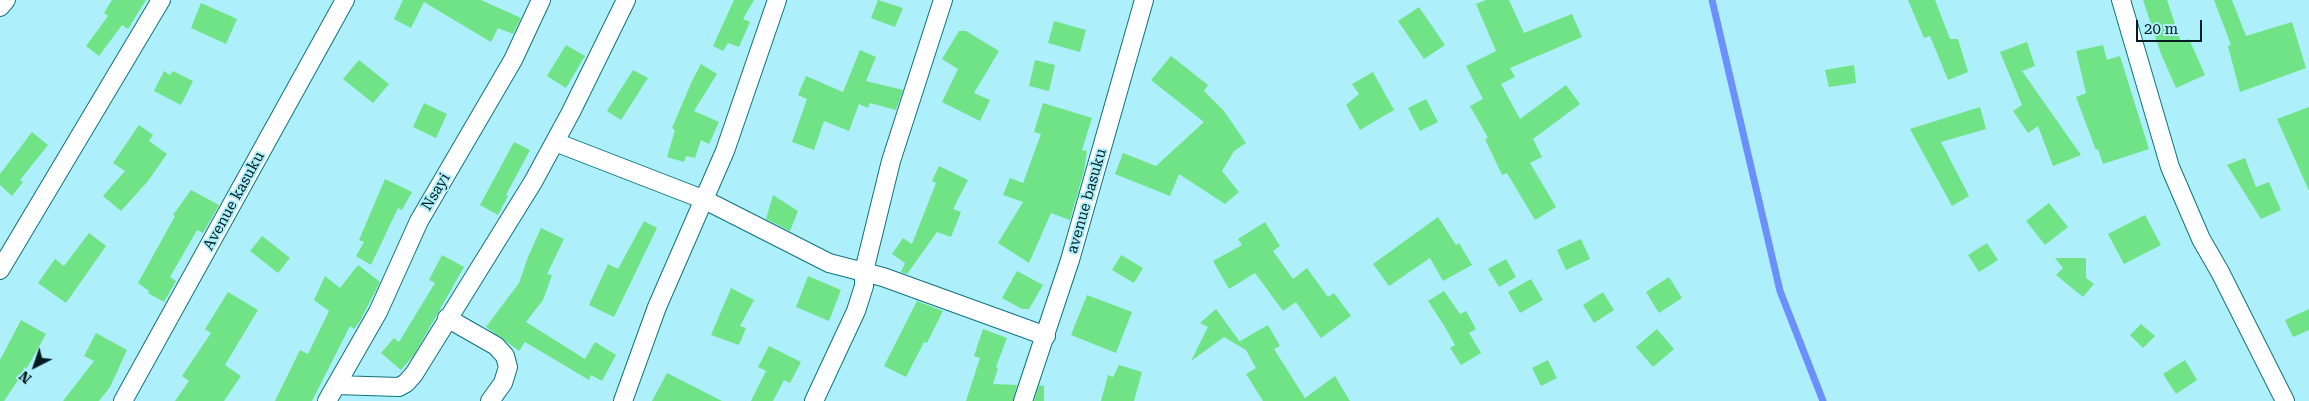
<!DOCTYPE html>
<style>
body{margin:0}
#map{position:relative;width:2309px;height:401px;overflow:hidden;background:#adeffa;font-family:"Roboto Serif",serif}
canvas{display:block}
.north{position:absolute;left:10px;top:341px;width:50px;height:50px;-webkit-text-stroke:4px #adeffa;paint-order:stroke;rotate:221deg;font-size:14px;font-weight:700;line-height:20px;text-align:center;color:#021d21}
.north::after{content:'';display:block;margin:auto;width:18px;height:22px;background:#021d21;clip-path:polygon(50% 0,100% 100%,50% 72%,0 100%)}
.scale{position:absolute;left:2136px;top:20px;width:66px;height:22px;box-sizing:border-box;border:2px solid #021d21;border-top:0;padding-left:6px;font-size:15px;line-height:18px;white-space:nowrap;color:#021d21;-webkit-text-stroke:4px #adeffa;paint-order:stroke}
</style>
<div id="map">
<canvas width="2309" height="401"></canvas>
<div class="north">N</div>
<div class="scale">20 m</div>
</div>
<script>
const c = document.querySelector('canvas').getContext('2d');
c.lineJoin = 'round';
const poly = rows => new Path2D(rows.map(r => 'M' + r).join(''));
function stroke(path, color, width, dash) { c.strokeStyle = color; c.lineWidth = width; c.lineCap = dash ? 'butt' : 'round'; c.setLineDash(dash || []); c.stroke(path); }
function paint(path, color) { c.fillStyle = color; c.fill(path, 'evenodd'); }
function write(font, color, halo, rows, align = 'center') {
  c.font = font + ' "Roboto Serif",serif'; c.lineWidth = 4; c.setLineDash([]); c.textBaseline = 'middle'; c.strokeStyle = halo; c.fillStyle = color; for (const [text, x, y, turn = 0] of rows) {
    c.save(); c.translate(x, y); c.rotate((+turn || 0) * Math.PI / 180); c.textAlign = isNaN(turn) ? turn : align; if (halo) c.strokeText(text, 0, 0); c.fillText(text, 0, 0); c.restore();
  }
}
stroke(poly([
 [1712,0,1780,291,1823,401]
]), '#6b8ffd', 7);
paint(poly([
 [112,0,146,0,128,29,122,25,99,56,86,46,108,16,104,13],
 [403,0,481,0,521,18,513,34,498,28,491,42,424,2,411,28,394,19],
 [734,0,754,0,743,19,750,22,739,47,728,43,723,51,713,46],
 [878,0,903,8,895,27,871,18],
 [1486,0,1509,0,1524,33,1572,14,1582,37,1510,68,1515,77,1501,84,1520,119,1566,85,1580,104,1533,139,1542,157,1530,163,1556,207,1535,220,1507,173,1502,175,1485,139,1488,138,1470,106,1483,99,1466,66,1496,51,1476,4],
 [1908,0,1935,0,1950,39,1958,39,1968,72,1948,80,1930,36,1924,38],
 [2143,0,2167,0,2181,42,2189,39,2205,75,2176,88,2161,54],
 [2214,0,2232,0,2246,36,2292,22,2306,68,2240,92,2228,46,2231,45],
 [201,3,237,19,226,44,191,28],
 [1419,7,1445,45,1424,59,1398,21],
 [1054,21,1086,30,1080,52,1048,43],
 [959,31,966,31,999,51,974,93,990,100,980,121,942,102,958,69,942,59],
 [2027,42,2035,66,2022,71,2081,155,2053,166,2038,126,2028,133,2013,111,2022,105,2000,52],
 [566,45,585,56,566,88,547,76],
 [2103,45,2107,60,2120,56,2149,149,2103,164,2098,149,2096,150,2076,97,2086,93,2076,51],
 [860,50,876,57,866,81,903,90,896,110,870,103,868,108,859,104,849,131,824,121,814,150,792,142,807,99,798,95,806,76,843,92],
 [1171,56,1208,85,1204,91,1224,111,1246,143,1234,151,1222,171,1239,192,1225,204,1179,174,1170,196,1115,174,1123,153,1156,166,1204,122,1151,80],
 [359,60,389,84,373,103,343,79],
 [1035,60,1055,65,1049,91,1029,86],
 [701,64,717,74,694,111,719,122,709,144,701,140,695,158,686,156,684,162,667,157,675,130,672,128,692,81],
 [1854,65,1856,83,1829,87,1825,70],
 [633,70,648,78,621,120,607,111],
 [164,71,170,75,173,71,193,81,181,105,154,91],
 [1373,72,1394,110,1360,130,1346,105,1359,94,1352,84],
 [1426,99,1438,122,1420,131,1408,108],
 [424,103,447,114,436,138,413,127],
 [1043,103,1092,118,1082,150,1087,151,1084,171,1070,220,1051,213,1029,263,998,243,1023,202,1003,195,1010,178,1023,183,1041,134,1034,132],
 [1980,107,1986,129,1941,142,1969,196,1952,206,1910,129],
 [2309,107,2309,191,2277,119],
 [139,125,153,135,149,141,167,154,148,181,121,211,103,196,125,171,113,163],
 [32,132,48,145,20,180,23,182,12,196,0,185,0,174],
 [514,142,530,150,506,195,508,196,498,215,480,205],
 [2245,158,2256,187,2269,182,2281,210,2261,219,2227,165],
 [939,166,968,180,953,209,961,212,951,237,937,232,907,274,901,272,905,263,892,254,903,238,912,244,936,183,932,181],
 [385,179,412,192,402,210,398,208,371,265,356,256,364,242,359,240],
 [191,190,219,205,203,233,197,230,170,277,176,281,164,302,148,293,149,291,138,283,175,216,173,215],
 [773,195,798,211,790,231,766,219],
 [2049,203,2068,227,2045,245,2026,221],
 [2145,215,2161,245,2124,264,2108,234],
 [1438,217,1456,245,1459,243,1472,265,1443,281,1430,258,1389,286,1373,264],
 [644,221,657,228,614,317,589,305,608,264,618,269],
 [1265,222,1280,246,1273,251,1293,279,1307,268,1328,297,1334,293,1351,316,1321,338,1296,302,1283,311,1255,273,1229,289,1213,261,1242,245,1238,239],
 [541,228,564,239,547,274,552,275,543,300,526,322,585,359,595,342,616,355,602,381,591,375,589,380,525,342,519,351,486,327,519,283,528,257],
 [89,233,106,246,66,303,38,283,55,259,64,266],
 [262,236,290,258,278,273,250,251],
 [1581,239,1590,259,1566,270,1557,250],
 [1987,243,1998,260,1979,272,1968,255],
 [442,255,464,267,414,355,401,370,381,353,394,338,399,342,435,283,429,280],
 [1121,255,1143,268,1134,283,1112,270],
 [2055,258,2086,258,2086,278,2094,284,2083,297,2056,275,2063,268],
 [1506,259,1516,277,1499,287,1488,269],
 [358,265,380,282,360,321,354,329,350,326,312,401,275,401,300,350,308,354,329,311,314,300,325,276,340,288],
 [1017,271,1043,285,1029,309,1022,309,1002,298],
 [808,276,841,290,829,321,796,307],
 [1669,277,1682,298,1659,313,1646,292],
 [1531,279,1543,300,1520,313,1508,292],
 [731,288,754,300,740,326,746,328,739,345,711,335],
 [1444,291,1460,314,1466,311,1476,329,1469,333,1481,353,1461,365,1450,348,1455,345,1445,327,1428,301],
 [228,292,258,310,225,365,241,376,224,401,175,401,189,381,182,376,211,333,205,329],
 [1603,292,1614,310,1594,323,1583,305],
 [1087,295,1132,312,1116,353,1071,335],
 [917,301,943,311,927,343,924,342,906,377,884,366],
 [1216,309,1243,346,1240,341,1268,325,1280,346,1274,349,1305,398,1335,376,1350,401,1263,401,1246,374,1256,368,1246,350,1224,337,1191,361,1208,327,1200,323],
 [2309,309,2309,330,2293,337,2285,320],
 [21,320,46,334,31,361,4,401,0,401,0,360],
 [2141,324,2155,336,2143,348,2130,335],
 [983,329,1007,338,996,367,998,368,993,384,1017,385,1013,401,966,401,980,358,974,356],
 [1657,329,1674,349,1653,367,1636,347],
 [96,333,127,350,110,387,99,401,63,401,94,361,84,356],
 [769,346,801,362,790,383,784,380,773,401,751,401,766,371,758,367],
 [1548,360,1557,378,1541,386,1532,368],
 [2185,360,2197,380,2176,394,2163,374],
 [1119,365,1142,372,1134,401,1101,401,1108,375,1113,377],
 [667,373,722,401,652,401],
 [1039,385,1044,386,1044,401,1034,401]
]), '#70e386');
const street = poly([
 [2121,0,2170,167,2201,239,2220,272,2285,401],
 [0,7,6,0],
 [555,142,705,200,829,263,883,277,1046,336],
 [0,270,161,0],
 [447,318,496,346,505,356,508,367,503,383,490,401],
 [336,385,399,387,406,383,414,374,533,182,571,112,626,0],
 [123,401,345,0],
 [327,401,378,312,419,221,513,60,541,0],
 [623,401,657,307,725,151,777,0],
 [814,401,856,311,864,286,864,271,891,161,943,0],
 [1023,401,1070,260,1144,0]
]);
stroke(street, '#0d737f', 20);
stroke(street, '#fff', 18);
write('15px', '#021d21', '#adeffa', [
 ["Nsayi",436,192,-59],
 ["Avenue kasuku",234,201,-61],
 ["avenue basuku",1087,201,-74]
]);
</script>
